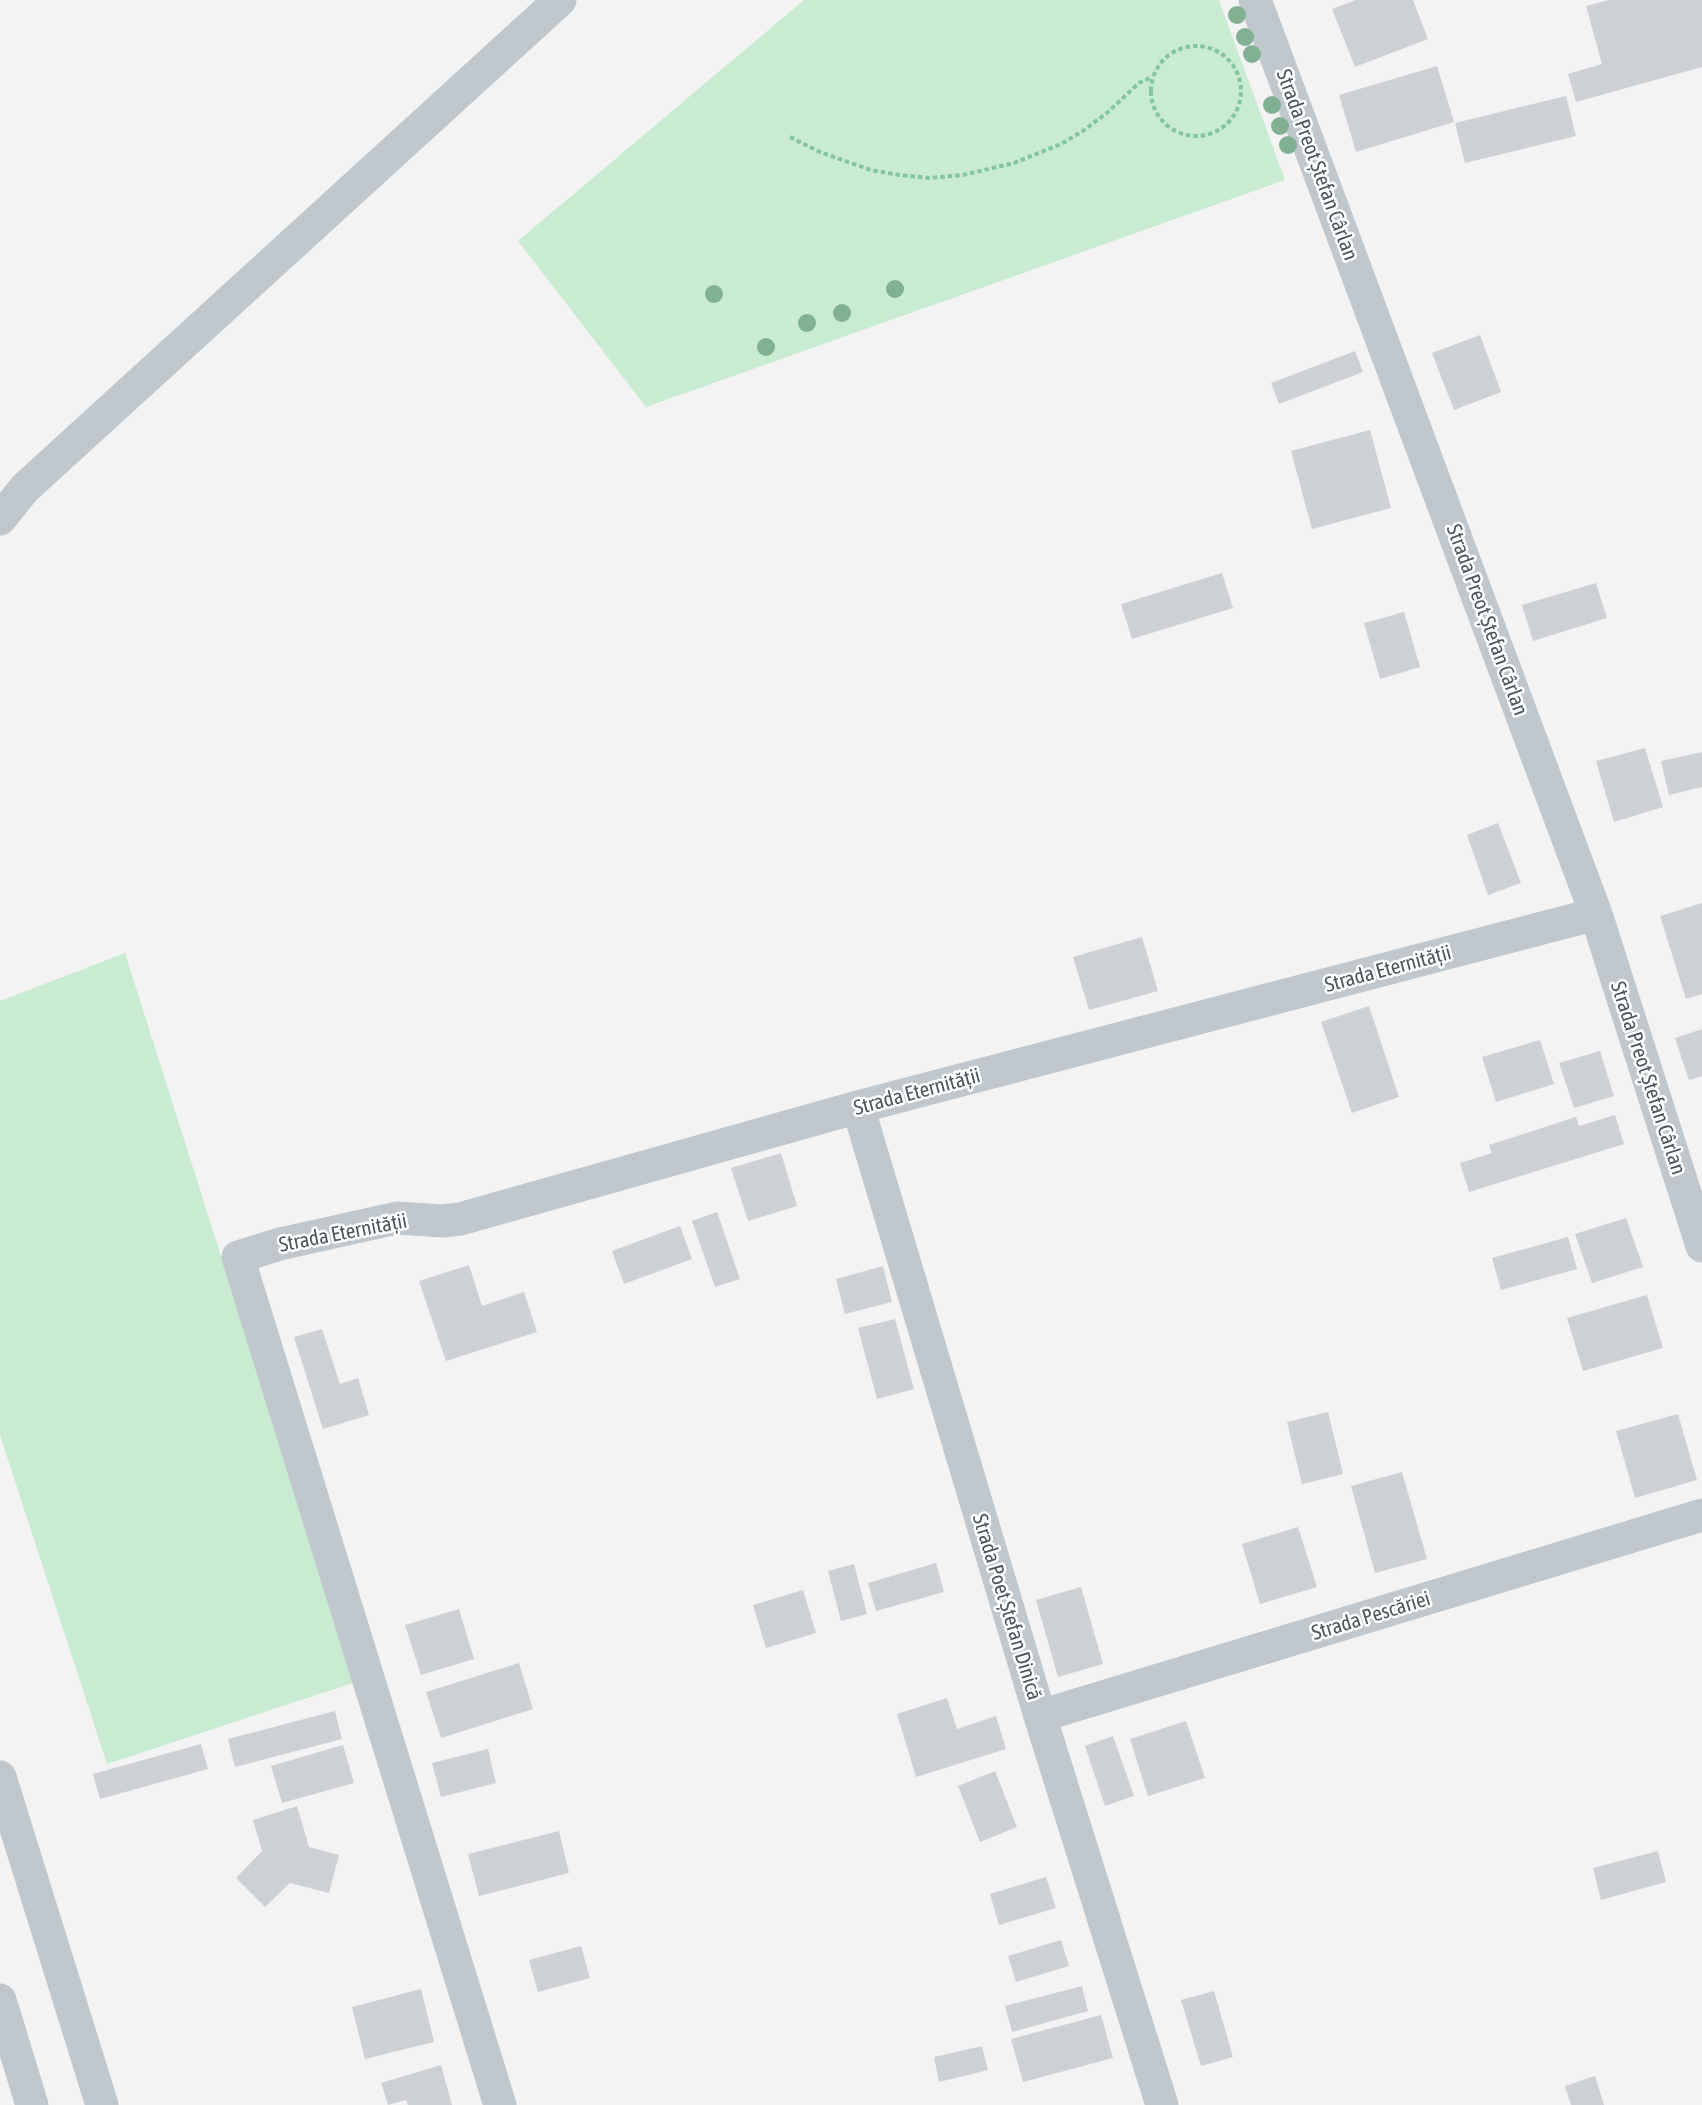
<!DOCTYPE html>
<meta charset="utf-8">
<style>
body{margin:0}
canvas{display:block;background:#f4f3f3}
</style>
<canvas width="1702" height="2105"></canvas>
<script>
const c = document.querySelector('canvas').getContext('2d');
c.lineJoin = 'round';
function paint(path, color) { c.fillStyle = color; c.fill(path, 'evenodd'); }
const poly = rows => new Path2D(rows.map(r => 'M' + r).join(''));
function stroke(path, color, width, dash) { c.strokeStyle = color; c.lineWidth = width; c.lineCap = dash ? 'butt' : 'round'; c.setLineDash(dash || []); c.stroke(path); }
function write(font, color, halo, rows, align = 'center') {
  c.font = font + ' "Asap Condensed",sans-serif'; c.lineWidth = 5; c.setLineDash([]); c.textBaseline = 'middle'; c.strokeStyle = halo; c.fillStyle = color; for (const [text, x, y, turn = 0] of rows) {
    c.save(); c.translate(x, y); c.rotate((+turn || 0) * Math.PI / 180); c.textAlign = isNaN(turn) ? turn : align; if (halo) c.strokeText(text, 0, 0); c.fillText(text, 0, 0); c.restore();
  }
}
paint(poly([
 [804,0,1219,0,1285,180,646,407,518,241],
 [125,953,356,1682,107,1764,0,1435,0,1001]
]), '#c8ebd1');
paint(poly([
 [1356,0,1413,0,1428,39,1355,67,1332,9],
 [1609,0,1702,0,1702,67,1576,102,1568,74,1602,64,1586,6],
 [1437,66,1454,122,1356,152,1339,95],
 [1566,96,1576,136,1465,163,1455,123],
 [1480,335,1501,392,1454,410,1432,353],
 [1355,351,1363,372,1279,404,1271,383],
 [1370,430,1391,508,1312,529,1291,451],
 [1222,573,1233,608,1132,639,1121,604],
 [1596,583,1607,618,1533,641,1522,605],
 [1404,612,1420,667,1380,679,1364,623],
 [1645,748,1663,807,1614,822,1596,761],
 [1702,752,1702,787,1669,795,1661,761],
 [1498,823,1521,883,1488,895,1467,835],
 [1702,903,1702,994,1686,999,1660,916],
 [1142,937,1158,991,1089,1010,1073,957],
 [1369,1006,1399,1097,1352,1113,1321,1022],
 [1702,1029,1702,1076,1689,1080,1675,1038],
 [1540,1040,1554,1084,1496,1102,1482,1057],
 [1600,1051,1614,1096,1574,1108,1559,1063],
 [1615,1115,1624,1144,1469,1192,1460,1163,1492,1153,1489,1145,1576,1117,1579,1126],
 [781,1153,797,1206,748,1221,731,1168],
 [717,1212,740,1279,715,1287,692,1221],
 [1626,1218,1643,1267,1592,1283,1575,1234],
 [680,1226,692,1259,624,1284,612,1251],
 [1568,1237,1577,1269,1501,1290,1492,1258],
 [469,1265,482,1306,524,1292,537,1332,446,1361,419,1281],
 [883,1266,892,1302,845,1314,836,1279],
 [1647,1295,1663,1348,1583,1371,1567,1318],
 [895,1319,914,1389,877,1399,858,1328],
 [322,1329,340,1384,358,1378,369,1415,323,1429,294,1337],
 [1328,1412,1343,1474,1302,1484,1287,1422],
 [1678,1414,1697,1480,1635,1498,1616,1431],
 [1402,1472,1427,1559,1375,1573,1351,1486],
 [1298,1527,1317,1587,1260,1604,1242,1544],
 [936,1563,944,1592,876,1611,868,1583],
 [854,1564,867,1614,841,1621,828,1571],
 [1081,1587,1103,1664,1058,1677,1036,1600],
 [803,1590,816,1633,766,1648,753,1605],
 [459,1609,474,1659,421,1675,405,1625],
 [519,1663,533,1709,441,1738,426,1692],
 [947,1698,957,1729,996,1716,1006,1749,916,1777,897,1714],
 [335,1711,342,1739,235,1767,228,1739],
 [1186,1721,1205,1778,1148,1796,1130,1739],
 [1113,1736,1134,1796,1105,1806,1085,1746],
 [201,1744,208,1769,100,1799,93,1774],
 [343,1745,354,1783,282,1803,271,1766],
 [488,1749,496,1783,441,1797,432,1763],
 [995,1771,1017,1827,980,1842,958,1786],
 [297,1806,309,1847,339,1855,329,1893,290,1883,265,1907,236,1878,262,1851,253,1820],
 [559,1831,569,1873,479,1896,468,1854],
 [1658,1851,1666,1882,1601,1900,1593,1868],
 [1046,1877,1056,1908,999,1925,990,1894],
 [1061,1940,1069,1966,1016,1982,1008,1956],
 [581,1946,590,1978,538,1992,529,1960],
 [1082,1986,1088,2011,1012,2032,1005,2006],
 [421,1989,434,2042,365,2059,352,2007],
 [1214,1991,1233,2057,1201,2066,1181,2000],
 [1101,2015,1113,2058,1023,2082,1011,2039],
 [982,2046,988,2070,939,2082,934,2057],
 [441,2065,452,2105,408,2105,406,2100,388,2105,381,2083],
 [1595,2076,1604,2105,1571,2105,1565,2086]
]), '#cdd0d4');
stroke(poly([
 '1151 91a45 45 0 1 1 90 0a45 45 0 1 1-90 0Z',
 [790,137,820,152,871,170,899,175,930,178,963,175,1014,163,1061,144,1083,131,1108,112,1139,83,1152,77]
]), '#84c69c', 4, [4.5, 3]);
stroke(poly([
 [1255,0,1596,914,1702,1246],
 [858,1107,1040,1716,1162,2105],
 [1040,1716,1702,1515],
 [0,2000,32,2105],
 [500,2105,238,1257,280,1244,397,1218,443,1221,460,1219,858,1107,1596,914]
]), '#c0c8cd', 33);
stroke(poly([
 [0,519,25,488,560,0],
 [0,1777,102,2105]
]), '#c0c8cd', 33);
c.fillStyle = '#82b092';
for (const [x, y] of [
 [1237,15],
 [1245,37],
 [1252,54],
 [1272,105],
 [1280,126],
 [1288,145],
 [895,289],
 [714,294],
 [842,313],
 [807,323],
 [766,347]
]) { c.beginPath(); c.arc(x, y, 9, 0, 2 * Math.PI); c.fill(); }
write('21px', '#4c585e', '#fff', [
 ["Strada Preot Ștefan Cârlan",1317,165,70],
 ["Strada Preot Ștefan Cârlan",1487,620,70],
 ["Strada Eternității",1388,969,-15],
 ["Strada Preot Ștefan Cârlan",1648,1078,72],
 ["Strada Eternității",917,1092,-15],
 ["Strada Eternității",343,1233,-11],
 ["Strada Poet Ștefan Dinică",1007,1607,73],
 ["Strada Pescăriei",1371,1616,-17]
]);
</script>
